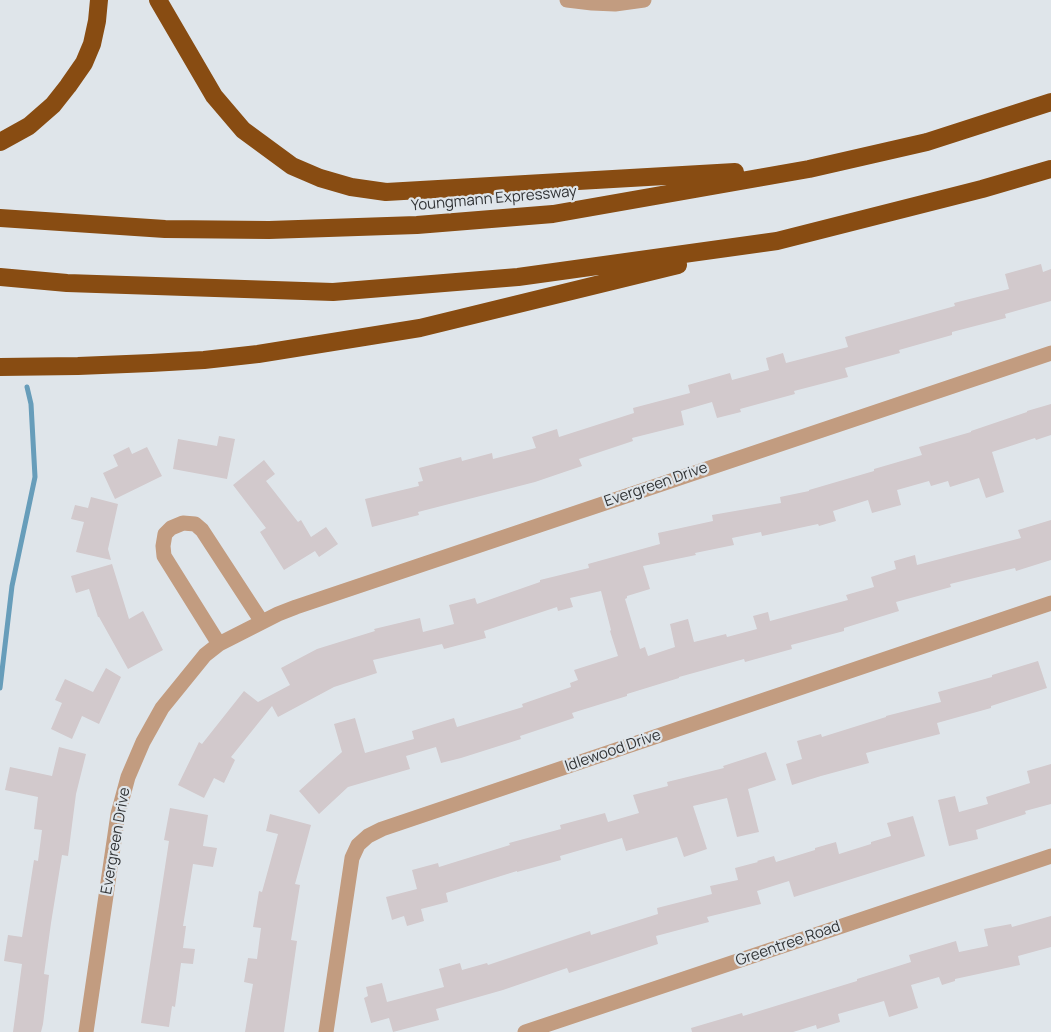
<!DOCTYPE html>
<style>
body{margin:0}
canvas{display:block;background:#dfe5ea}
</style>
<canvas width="1051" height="1032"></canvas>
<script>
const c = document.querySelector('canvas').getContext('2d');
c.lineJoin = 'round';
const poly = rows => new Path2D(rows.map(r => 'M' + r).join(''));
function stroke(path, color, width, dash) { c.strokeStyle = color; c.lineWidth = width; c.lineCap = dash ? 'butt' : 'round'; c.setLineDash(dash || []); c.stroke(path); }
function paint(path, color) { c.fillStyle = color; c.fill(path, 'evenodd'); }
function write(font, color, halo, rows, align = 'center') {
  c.font = font + ' Manrope,sans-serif'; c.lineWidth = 4.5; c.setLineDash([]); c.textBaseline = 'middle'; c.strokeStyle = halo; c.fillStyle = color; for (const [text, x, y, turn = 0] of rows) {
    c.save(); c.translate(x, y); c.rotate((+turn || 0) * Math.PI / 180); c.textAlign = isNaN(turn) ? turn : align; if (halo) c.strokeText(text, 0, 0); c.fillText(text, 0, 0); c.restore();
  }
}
stroke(poly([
 [0,688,12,586,35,477,31,404,27,387]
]), '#679dba', 5);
paint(poly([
 [1041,264,1043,272,1051,269,1051,301,1005,314,1006,318,952,332,952,335,899,350,900,353,845,368,848,377,794,391,795,394,740,409,741,412,717,418,712,402,681,411,684,425,632,438,633,441,579,459,582,466,535,482,418,512,419,515,372,527,365,499,419,486,418,482,423,481,419,468,461,457,462,461,492,453,493,459,536,448,532,437,557,429,559,437,634,413,633,408,690,393,688,385,730,373,732,380,769,370,766,358,783,353,786,363,848,347,845,337,955,306,954,303,1009,289,1005,274],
 [1051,404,1051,435,1036,440,1035,438,992,452,1004,492,986,498,979,478,950,487,948,481,931,486,929,481,897,490,901,505,872,513,868,500,833,511,836,521,819,526,818,524,762,536,761,532,732,538,734,545,695,553,696,555,643,566,650,589,627,596,627,598,625,599,640,649,645,647,648,656,675,647,670,624,688,619,694,642,726,634,727,637,757,629,753,616,768,612,770,621,848,600,846,595,874,587,871,577,896,569,894,561,915,555,917,565,1021,538,1018,530,1051,520,1051,560,1016,571,1015,568,950,584,951,587,896,602,899,611,844,628,844,631,791,645,792,649,745,662,744,659,679,677,679,678,627,694,627,696,572,713,574,718,520,736,521,739,461,758,441,763,436,747,406,756,410,769,348,787,319,814,299,791,342,752,334,724,355,718,365,753,414,739,412,731,454,718,457,727,523,707,522,704,571,687,570,683,578,680,574,670,618,656,610,631,611,630,601,591,570,598,573,607,558,611,557,607,484,631,486,638,444,649,442,644,373,660,377,673,334,687,278,717,272,706,231,757,235,760,224,783,214,778,204,798,178,785,199,742,202,744,244,691,258,702,290,685,281,668,317,649,375,631,374,629,420,618,423,632,454,624,449,605,475,598,477,604,540,582,540,580,589,568,588,564,660,544,658,533,713,521,712,515,781,503,780,497,809,491,809,490,874,471,874,469,922,455,919,447,971,432,971,431,1027,412,1027,411],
 [219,436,235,439,227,479,173,469,178,439,217,446],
 [129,447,132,454,147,447,162,476,115,499,103,473,118,466,113,455],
 [264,460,275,474,266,481,298,522,301,520,311,537,326,527,338,544,319,557,315,551,284,570,260,532,266,528,233,485],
 [91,497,118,504,108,549,111,560,76,552,84,522,71,519,75,505,88,508],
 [112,564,129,619,143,611,163,650,128,669,99,617,98,617,89,589,76,593,71,576],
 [1038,661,1047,688,991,706,991,708,937,723,940,734,866,753,869,763,821,776,792,785,786,764,802,759,797,741,821,734,822,737,886,717,886,716,941,702,938,692,992,677,992,675],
 [106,668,121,677,99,724,82,716,72,739,51,729,62,703,55,700,65,679,93,692],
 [59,747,86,754,76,794,68,856,62,855,51,923,44,974,49,975,43,1024,41,1032,13,1032,22,964,4,961,8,935,22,937,34,860,38,861,42,830,34,829,38,797,5,790,10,767,52,776],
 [766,752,776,780,748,789,759,832,737,837,727,798,693,806,707,849,684,857,677,837,626,851,622,838,560,856,561,860,517,872,517,871,446,893,448,902,421,909,424,921,407,926,404,916,392,920,386,897,417,889,412,870,438,863,439,867,510,845,509,843,561,829,560,825,605,813,608,822,639,813,633,795,668,786,667,782,724,768,723,766],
 [1051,764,1051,804,1025,811,1026,814,976,830,978,839,949,846,938,800,955,796,959,812,988,804,986,797,1030,783,1027,771],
 [170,808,208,815,203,846,217,848,213,867,193,864,183,926,186,926,183,948,195,949,193,964,181,963,175,1007,172,1006,169,1027,141,1023,169,841,164,840],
 [270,814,311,825,295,884,300,885,291,940,297,941,284,1032,245,1032,253,984,244,982,248,958,257,959,261,928,253,927,259,891,262,892,278,834,266,831],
 [913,816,925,856,794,897,789,881,757,891,761,904,707,917,709,922,656,936,658,944,600,963,569,973,567,968,503,990,436,1009,439,1020,393,1032,389,1018,371,1023,364,998,368,996,366,987,382,983,387,1002,444,987,439,969,460,963,462,970,487,963,488,965,590,931,591,935,658,914,657,908,712,894,710,886,738,880,735,868,758,862,757,861,774,856,776,862,815,850,815,848,836,842,839,854,871,844,871,842,891,836,887,823],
 [1051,916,1051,947,1018,956,1020,965,955,979,955,981,942,985,939,977,911,985,918,1008,889,1017,884,1001,838,1014,840,1022,817,1029,816,1025,793,1032,692,1032,691,1028,742,1013,743,1016,857,981,857,979,911,962,909,955,956,941,959,952,988,946,984,929,1011,924,1012,927]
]), '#d2c9cc');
stroke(poly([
 [567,0,592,3,615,4,644,0],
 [219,644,164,556,163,546,165,534,171,528,183,523,195,524,202,530,262,622],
 [86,1032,118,814,128,777,143,742,162,708,205,655,219,644,278,614,296,607,1051,353],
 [326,1032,352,858,358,845,368,836,382,829,1051,603],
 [525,1032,1051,856]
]), '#c29c80', 15);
stroke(poly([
 [158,0,214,96,243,130,292,166,320,178,351,187,386,192,735,172],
 [0,142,29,126,53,105,68,86,84,63,92,44,97,21,99,0],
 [0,218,165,229,269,230,417,225,553,214,809,169,927,142,1051,102],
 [0,277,67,283,333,292,518,277,777,241,982,189,1051,169],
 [0,367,78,366,151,363,204,360,258,354,420,328,678,265]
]), '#884c12', 18);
write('15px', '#313335', '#dfe5ea', [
 ["Youngmann Expressway",494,199,-5],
 ["Evergreen Drive",656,485,-19],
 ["Idlewood Drive",613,751,-19],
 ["Evergreen Drive",116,841,-80],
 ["Greentree Road",788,944,-19]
]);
</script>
